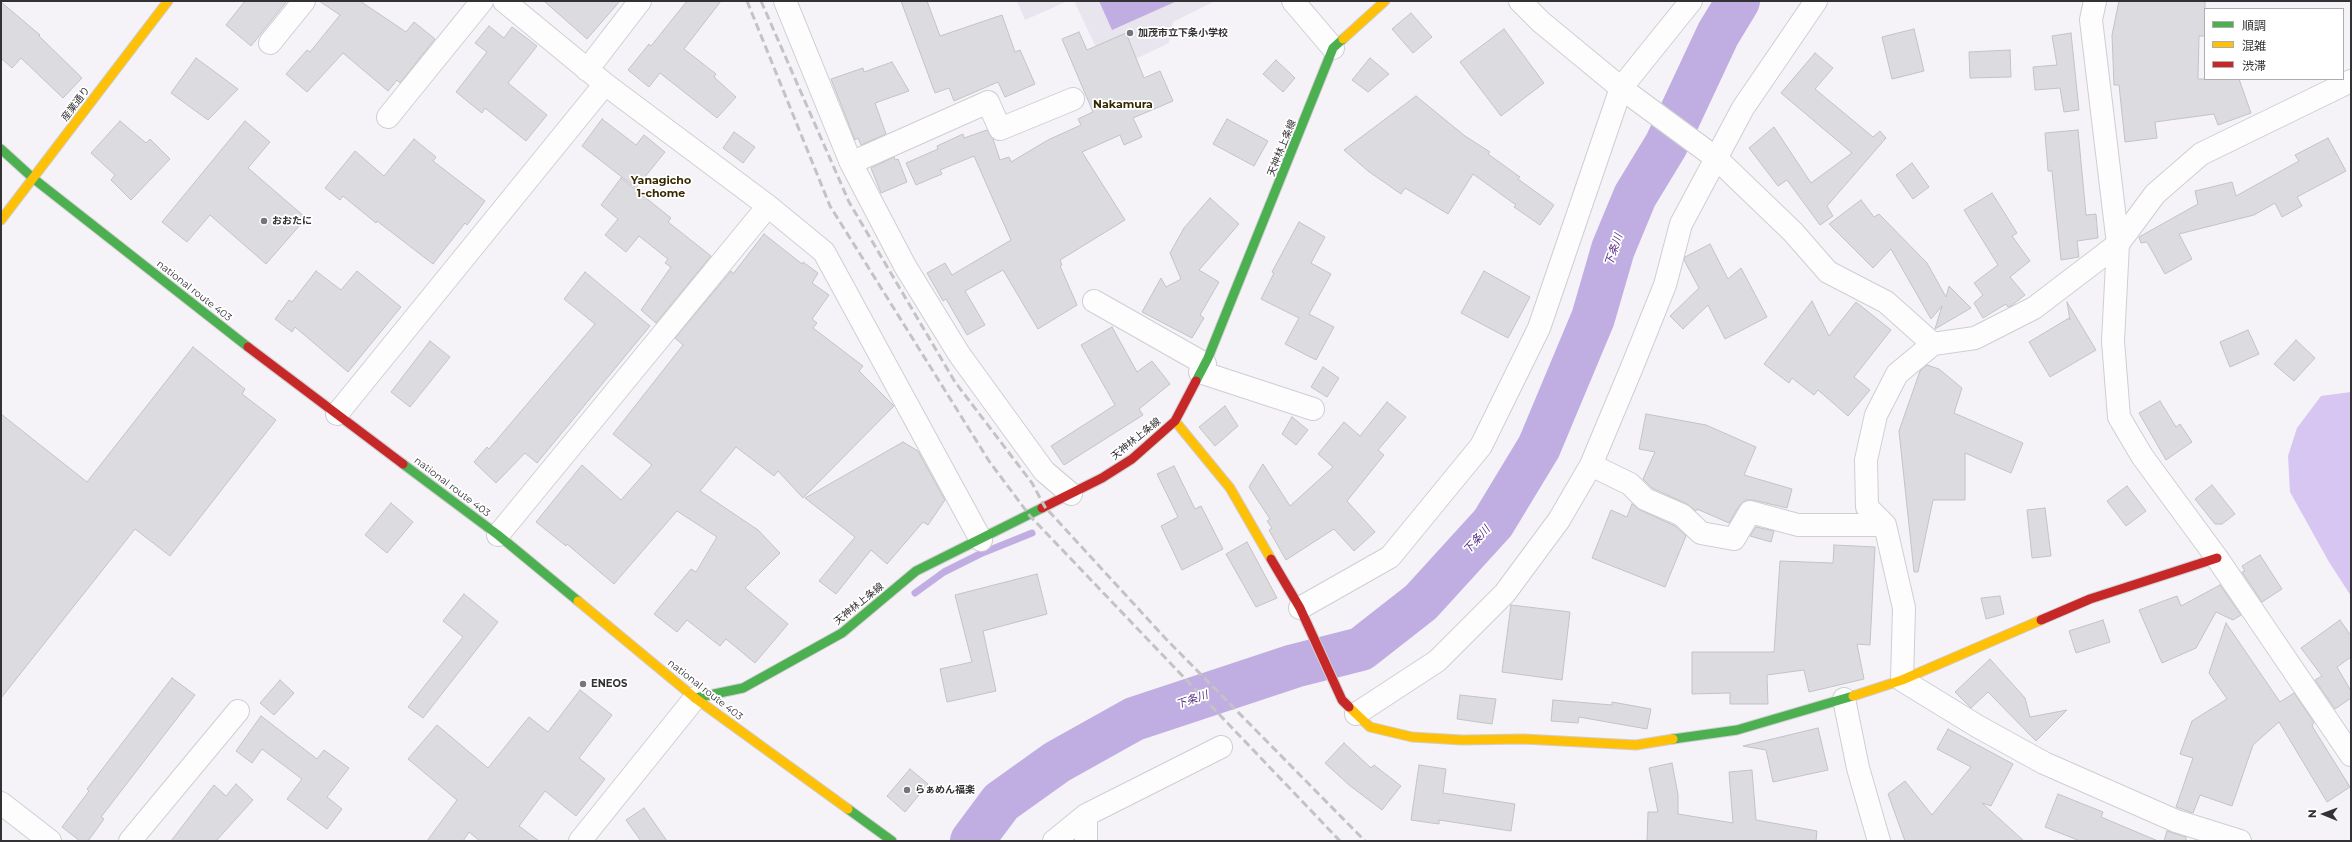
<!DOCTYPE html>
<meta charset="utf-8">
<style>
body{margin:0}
#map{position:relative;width:2352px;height:842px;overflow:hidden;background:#f5f3f8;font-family:Montserrat,"Noto Sans JP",sans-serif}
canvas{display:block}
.frame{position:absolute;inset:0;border:2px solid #323133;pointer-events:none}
.legend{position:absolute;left:2204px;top:8px;width:140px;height:72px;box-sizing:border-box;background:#fff;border:1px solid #adadad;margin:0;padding:5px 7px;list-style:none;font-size:12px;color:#323133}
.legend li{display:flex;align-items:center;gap:8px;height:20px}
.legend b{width:20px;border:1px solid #adadad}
.north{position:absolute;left:2304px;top:794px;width:40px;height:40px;-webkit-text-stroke:3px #fff;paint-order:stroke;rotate:271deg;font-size:11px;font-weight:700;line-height:16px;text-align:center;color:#323133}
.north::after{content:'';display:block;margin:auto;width:14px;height:18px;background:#323133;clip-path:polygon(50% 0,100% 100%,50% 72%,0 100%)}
</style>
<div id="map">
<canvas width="2352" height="842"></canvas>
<div class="frame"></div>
<ul class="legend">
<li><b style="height:5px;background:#4caf50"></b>順調</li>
<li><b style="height:5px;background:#ffc107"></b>混雑</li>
<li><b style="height:5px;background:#c62828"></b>渋滞</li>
</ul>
<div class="north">N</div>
</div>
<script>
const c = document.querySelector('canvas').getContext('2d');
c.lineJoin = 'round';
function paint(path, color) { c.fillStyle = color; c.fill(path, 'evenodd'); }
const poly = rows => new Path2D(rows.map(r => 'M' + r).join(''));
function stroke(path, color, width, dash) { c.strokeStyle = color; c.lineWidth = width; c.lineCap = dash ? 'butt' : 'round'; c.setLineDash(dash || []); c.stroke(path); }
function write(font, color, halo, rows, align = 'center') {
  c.font = font + ' Montserrat,"Noto Sans JP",sans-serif'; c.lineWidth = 3.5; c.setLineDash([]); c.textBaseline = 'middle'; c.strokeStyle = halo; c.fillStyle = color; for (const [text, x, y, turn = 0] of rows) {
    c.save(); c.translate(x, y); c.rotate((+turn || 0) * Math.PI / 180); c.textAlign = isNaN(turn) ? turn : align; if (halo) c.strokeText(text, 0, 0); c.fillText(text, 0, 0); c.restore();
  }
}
paint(poly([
 [1017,1,1068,1,1025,20],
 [1074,1,1215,1,1173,22,1169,43,1108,72]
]), '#e8e5ee');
paint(poly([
 [2351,392,2351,596,2329,562,2290,492,2288,456,2297,428,2321,396]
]), '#d6c6f1');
paint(poly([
 [1099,1,1177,1,1112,30]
]), '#c0aee2');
stroke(poly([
 [915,593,944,572,980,554,1032,533]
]), '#c0aee2', 7);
stroke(poly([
 [972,841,1001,802,1057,762,1134,719,1294,666,1361,649,1421,602,1493,523,1539,447,1593,318,1613,249,1635,196,1666,145,1718,34,1738,1]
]), '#c0aee2', 44);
const building = poly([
 [245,1,287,1,251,46,226,25,245,1],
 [319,1,360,1,406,32,414,22,435,39,400,83,397,80,388,91,343,53,307,92,286,74,307,50,310,52,340,15,319,1],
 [544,1,620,1,587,39,544,1],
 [687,1,721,1,684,49,716,74,714,77,736,97,717,118,660,73,649,87,628,70,649,44,651,46,687,1],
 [901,1,927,1,940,36,1002,15,1015,52,1020,50,1035,84,1005,97,998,82,954,101,949,88,935,93,901,1],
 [2119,1,2205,1,2205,36,2199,36,2198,79,2239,79,2251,113,2218,125,2214,114,2155,122,2157,138,2125,142,2119,85,2114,85,2112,35,2119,1],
 [1,2,40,35,39,36,82,78,63,98,21,58,12,68,1,58,1,2],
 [1411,13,1432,37,1413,53,1392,29,1411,13],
 [489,26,504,38,512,27,537,46,508,83,547,115,526,141,485,108,482,113,456,92,487,52,475,43,489,26],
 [1504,29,1544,83,1501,116,1460,62,1504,29],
 [1914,29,1924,71,1892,79,1882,37,1914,29],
 [1079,32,1087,50,1126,33,1144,78,1160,71,1173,101,1133,118,1142,137,1124,145,1120,135,1082,152,1125,220,1060,260,1062,265,1060,266,1077,305,1038,329,1003,270,965,291,985,325,967,335,946,299,943,301,927,273,945,263,952,275,1011,240,974,156,940,170,942,174,916,185,906,163,938,149,937,146,963,134,964,138,987,130,993,139,1000,160,1009,157,1011,162,1048,140,1081,125,1078,119,1093,112,1062,39,1079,32],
 [2071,33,2079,110,2064,112,2060,88,2035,90,2033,67,2057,65,2052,36,2071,33],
 [2010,50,2011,77,1970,78,1969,52,2010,50],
 [1815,53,1833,68,1815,89,1873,137,1880,131,1886,138,1827,206,1833,216,1820,225,1787,180,1778,186,1749,148,1774,127,1811,183,1852,153,1781,93,1815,53],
 [196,58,238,89,208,120,171,93,196,58],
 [1370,58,1389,74,1368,92,1352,80,1370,58],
 [1276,60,1295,78,1283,92,1263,74,1276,60],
 [892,62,909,91,875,103,886,134,861,145,858,138,855,140,831,79,863,68,864,72,892,62],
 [1416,96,1465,136,1490,152,1488,154,1520,177,1518,179,1554,205,1540,225,1514,207,1516,205,1473,174,1448,214,1405,188,1401,194,1368,171,1344,150,1416,96],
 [602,119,636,145,644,135,665,152,636,188,582,146,602,119],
 [1227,119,1268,141,1254,166,1213,144,1227,119],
 [120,121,146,143,150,139,170,159,131,200,111,180,115,175,91,153,120,121],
 [245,121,270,142,248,168,306,218,266,264,210,215,187,242,162,222,245,121],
 [2078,130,2086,215,2096,214,2098,238,2077,241,2079,257,2061,260,2052,171,2048,171,2045,133,2078,130],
 [734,132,755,147,743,163,723,148,734,132],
 [2328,138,2346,171,2297,197,2302,206,2282,217,2275,203,2254,215,2179,234,2192,259,2165,274,2147,242,2141,243,2139,237,2198,204,2195,191,2232,182,2236,196,2299,161,2295,155,2328,138],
 [414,139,436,157,433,161,485,201,467,225,465,223,433,264,377,221,376,223,343,196,340,200,325,188,355,151,384,176,414,139],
 [894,157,895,160,898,159,907,182,881,193,871,168,894,157],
 [1912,163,1929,187,1913,199,1896,175,1912,163],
 [621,178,671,218,668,222,711,256,656,323,641,310,671,267,665,263,668,259,639,236,626,252,605,235,618,219,601,205,621,178],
 [1992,193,2017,233,2012,236,2030,261,2010,277,2025,295,2011,306,2008,307,2006,304,1983,318,1974,303,1983,295,1974,283,1998,265,1964,210,1992,193],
 [1210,198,1239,224,1199,270,1219,282,1200,315,1204,318,1192,338,1142,312,1161,278,1166,287,1181,279,1170,253,1184,228,1210,198],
 [1861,200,1874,217,1879,214,1927,263,1946,297,1949,286,1971,308,1935,329,1942,306,1931,319,1891,249,1873,268,1829,224,1861,200],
 [1299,222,1325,237,1311,263,1331,274,1309,314,1334,327,1316,360,1285,344,1299,318,1261,299,1274,273,1272,272,1299,222],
 [764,234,802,264,803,262,818,273,812,283,829,295,812,319,817,323,813,328,863,366,859,371,894,406,803,498,778,471,774,476,736,447,700,491,758,530,780,553,745,588,788,624,755,663,726,639,720,646,687,620,677,632,654,614,691,569,696,572,717,537,677,511,614,584,567,544,566,546,536,522,582,465,621,500,652,465,613,434,683,345,675,338,731,271,733,274,764,234],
 [1710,244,1728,279,1741,268,1767,317,1725,339,1708,305,1683,329,1670,316,1699,288,1684,260,1685,257,1710,244],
 [316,271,341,290,357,271,401,307,348,372,295,327,292,332,275,319,289,300,292,302,316,271],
 [1484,271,1530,297,1508,338,1461,313,1484,271],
 [585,272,650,326,537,463,525,453,496,483,474,462,487,447,489,449,595,324,564,299,585,272],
 [1812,301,1829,336,1856,302,1891,330,1854,377,1870,390,1848,416,1818,390,1814,395,1792,378,1789,383,1764,364,1812,301],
 [2067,302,2096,350,2050,377,2029,342,2069,318,2070,320,2067,302],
 [1112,327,1137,372,1152,361,1170,384,1139,409,1143,415,1064,465,1051,446,1115,405,1081,345,1112,327],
 [2248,330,2259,354,2230,367,2220,342,2248,330],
 [2296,340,2315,358,2294,381,2274,364,2296,340],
 [430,341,450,357,410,407,391,392,430,341],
 [193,347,245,389,242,394,276,420,170,556,135,529,1,698,1,414,87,482,193,347],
 [1927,365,1939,369,1962,388,1954,413,2023,443,2011,473,1965,453,1965,500,1933,500,1918,572,1914,572,1899,431,1920,371,1927,365],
 [1323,367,1339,378,1327,397,1311,387,1323,367],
 [2160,401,2176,427,2180,424,2192,442,2166,460,2139,413,2160,401],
 [1387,402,1406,417,1378,450,1384,455,1347,501,1375,532,1354,551,1334,529,1286,560,1269,530,1272,528,1267,521,1270,519,1249,487,1263,464,1290,506,1333,467,1318,454,1344,422,1360,436,1387,402],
 [1225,406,1238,426,1215,446,1199,427,1225,406],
 [1646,414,1706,425,1756,447,1744,475,1792,489,1787,508,1753,500,1746,500,1739,506,1729,523,1697,509,1696,511,1687,504,1652,488,1643,479,1655,452,1639,449,1646,414],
 [1292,417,1308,430,1296,445,1282,434,1292,417],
 [903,442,918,451,945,500,928,525,923,522,887,564,871,550,836,594,819,581,855,537,805,498,903,442],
 [1174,466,1195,509,1201,506,1223,549,1182,570,1161,526,1178,517,1157,474,1174,466],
 [2212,485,2235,514,2222,524,2215,524,2195,499,2212,485],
 [2127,486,2146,511,2126,526,2107,501,2127,486],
 [391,503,413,522,387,553,365,535,391,503],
 [1632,504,1640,510,1675,526,1686,536,1665,587,1592,558,1611,510,1627,517,1632,504],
 [2045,508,2051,556,2032,558,2027,510,2045,508],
 [1756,527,1774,531,1771,542,1750,536,1756,527],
 [1247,542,1277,598,1256,607,1226,554,1247,542],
 [1834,545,1875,547,1870,645,1857,644,1864,679,1809,692,1804,670,1767,675,1768,704,1730,704,1730,693,1692,694,1692,652,1774,652,1780,561,1833,563,1834,545],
 [2260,555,2282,589,2262,602,2242,572,2245,571,2242,566,2260,555],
 [1037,574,1047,614,983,631,996,691,947,702,940,669,972,662,955,595,1037,574],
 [2220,585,2241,615,2233,620,2216,612,2196,648,2162,663,2139,610,2177,596,2181,606,2220,585],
 [464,594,498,622,423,718,408,707,463,637,443,621,464,594],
 [2000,596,2004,614,1986,619,1981,598,2000,596],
 [1511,605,1570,612,1562,680,1502,672,1511,605],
 [2103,620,2110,642,2076,653,2069,631,2103,620],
 [2340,620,2351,636,2351,657,2337,667,2351,691,2351,698,2335,709,2315,680,2322,676,2301,648,2340,620],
 [2226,623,2280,702,2294,693,2314,722,2312,726,2350,787,2327,802,2279,722,2253,745,2232,806,2200,795,2193,813,2176,807,2193,758,2180,754,2192,721,2227,699,2209,673,2226,623],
 [1990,659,2025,698,2030,717,2067,710,2036,741,1988,692,1971,708,1955,692,1990,659],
 [172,678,195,695,101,817,104,819,88,841,80,841,62,827,89,791,87,789,172,678],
 [280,680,294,693,274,715,260,703,280,680],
 [580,690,612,715,579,758,605,779,576,816,545,791,519,826,539,841,480,841,469,832,463,841,427,841,457,800,408,759,437,725,488,768,529,717,548,732,580,690],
 [1460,695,1496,699,1492,724,1457,719,1460,695],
 [1553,700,1612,705,1612,702,1651,709,1647,729,1579,717,1578,723,1551,721,1553,700],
 [261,716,317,759,324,750,349,768,327,797,342,809,327,829,287,799,302,779,262,749,252,763,236,751,261,716],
 [1818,728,1828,770,1773,782,1766,750,1743,746,1818,728],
 [1948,729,2013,764,1991,806,1982,803,2024,841,1905,841,1888,794,1905,781,1932,815,1971,767,1937,749,1948,729],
 [1344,743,1371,768,1374,765,1401,786,1382,810,1349,785,1325,763,1344,743],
 [1672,763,1678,795,1678,814,1733,823,1729,772,1752,770,1756,820,1817,831,1816,841,1647,841,1648,812,1658,812,1649,768,1672,763],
 [1419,765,1446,769,1443,793,1515,804,1511,831,1439,820,1439,824,1411,820,1419,765],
 [910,769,928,784,905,812,887,796,910,769],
 [236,784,253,800,216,841,171,841,214,785,226,796,236,784],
 [2058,794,2103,812,2101,817,2158,841,2080,841,2045,827,2058,794],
 [644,808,667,841,641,841,626,820,644,808],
 [2167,831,2186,837,2186,841,2164,841,2167,831]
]);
paint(building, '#dcdbdf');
stroke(building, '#c3c2c5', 1);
const street = poly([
 [504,1,605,84,768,206,824,252,981,540],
 [785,1,851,163,905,266,959,354,1044,471,1071,494],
 [1293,1,1333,48],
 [1520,1,1541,22,1621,88,1716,158,1793,232,1828,272,1886,302,1933,344],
 [2095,1,2091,20,2118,244,2113,341,2119,417,2142,456,2217,558,2351,755],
 [270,43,304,1],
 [587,70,640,1],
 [388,117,482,1],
 [851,163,988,102,1000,129,1073,99],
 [1094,301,1205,364],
 [1200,372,1313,409],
 [337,414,605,84],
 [1591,465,1630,484,1645,499,1682,515,1701,533,1734,539,1750,512,1798,525,1885,525],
 [498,535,768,206],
 [1300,608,1390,557,1481,446,1539,328,1621,88,1691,1],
 [1844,699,1858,768,1879,841],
 [1356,714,1437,661,1505,593,1559,520,1591,465,1632,367,1665,285,1681,224,1743,108,1816,1],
 [1,803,50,841],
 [130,841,238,711],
 [580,841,695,698],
 [1054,841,1086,815,1221,747],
 [1086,841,1086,815],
 [2240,841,2176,821,2044,763,1977,726,1902,680,1904,608,1885,525,1867,507,1866,460,1876,415,1897,374,1933,344,1975,338,2034,308,2118,244,2155,194,2201,154,2351,81]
]);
const fast = poly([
 [1,149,34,179,248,347],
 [1196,381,1208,358,1333,48,1343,39],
 [403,464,498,535,578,601],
 [695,698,743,688,842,633,916,571,1042,508],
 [1673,739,1737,730,1853,696],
 [848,809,892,841]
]);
const slow = poly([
 [1343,39,1385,1],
 [1,220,168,1],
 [1175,421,1230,488,1271,559],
 [578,601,695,698,848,809],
 [1853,696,1902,680,2041,620],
 [1349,707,1370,727,1412,737,1462,740,1524,739,1636,745,1673,739]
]);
const jam = poly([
 [248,347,403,464],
 [1042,508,1102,478,1132,459,1175,421,1196,381],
 [1271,559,1300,608,1342,700,1349,707],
 [2041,620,2090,599,2217,558]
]);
stroke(street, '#cfced2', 24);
stroke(fast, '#cfced2', 11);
stroke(slow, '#cfced2', 11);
stroke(jam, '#cfced2', 11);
stroke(street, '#fefdfe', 22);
stroke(fast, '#4caf50', 9);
stroke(slow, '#ffc107', 9);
stroke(jam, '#c62828', 9);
stroke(poly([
 [747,1,830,206,989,461,1030,516,1340,841],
 [761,1,849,202,955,382,1032,483,1045,507,1166,639,1365,841]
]), '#c4c3c4', 3, [8, 4]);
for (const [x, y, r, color] of [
 [1130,33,4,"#767578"],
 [264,221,4,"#767578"],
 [583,684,4,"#767578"],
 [907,790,4,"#767578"]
]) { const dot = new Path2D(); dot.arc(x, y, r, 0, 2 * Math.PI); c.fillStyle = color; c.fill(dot); stroke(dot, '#fff', 1.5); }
write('bold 10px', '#323133', '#fff', [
 ["加茂市立下条小学校",1138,33],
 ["おおたに",272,221],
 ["ENEOS",591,684],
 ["らぁめん福楽",915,790]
], 'left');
write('10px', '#323133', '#fff', [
 ["産業通り",76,104,-53],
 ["天神林上条線",1282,148,-68],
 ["national route 403",194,291,38],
 ["天神林上条線",1136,439,-39],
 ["national route 403",452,487,37],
 ["天神林上条線",859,604,-39],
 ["national route 403",705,690,38]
]);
write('bold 11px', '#362900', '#fff', [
 ["Nakamura",1123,105],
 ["Yanagicho",661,181],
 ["1-chome",661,194]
]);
write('italic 11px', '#573187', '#fff', [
 ["下条川",1614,250,-71],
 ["下条川",1477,540,-48],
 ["下条川",1192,700,-19]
]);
</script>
